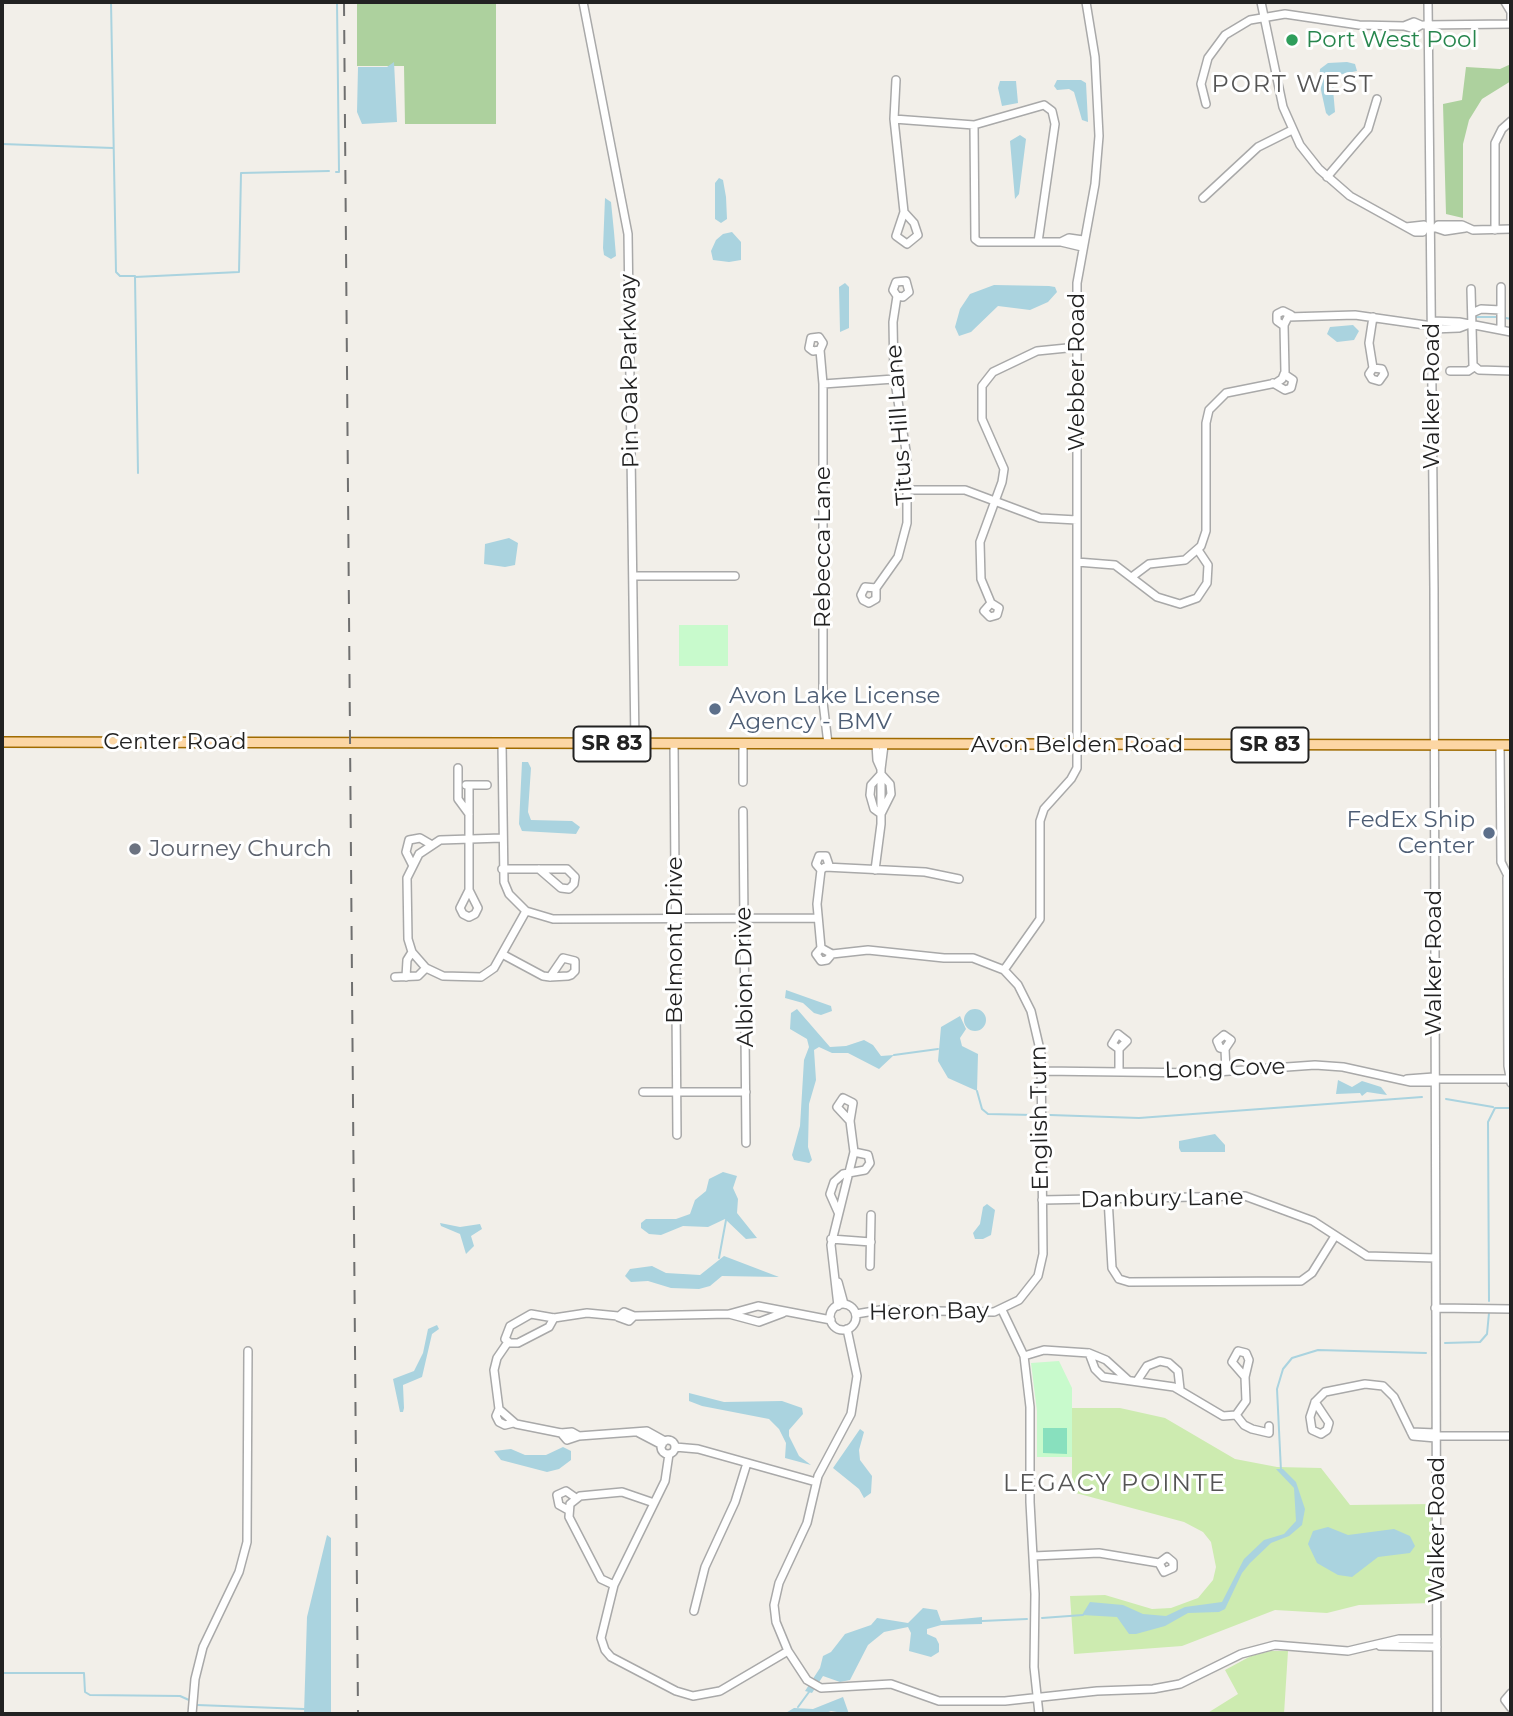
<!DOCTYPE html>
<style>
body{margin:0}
#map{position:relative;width:1513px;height:1716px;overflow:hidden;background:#f2efe9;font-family:Montserrat,sans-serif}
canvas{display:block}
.frame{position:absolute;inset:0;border:4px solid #222;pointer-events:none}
</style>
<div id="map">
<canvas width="1513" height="1716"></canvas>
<div class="frame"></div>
</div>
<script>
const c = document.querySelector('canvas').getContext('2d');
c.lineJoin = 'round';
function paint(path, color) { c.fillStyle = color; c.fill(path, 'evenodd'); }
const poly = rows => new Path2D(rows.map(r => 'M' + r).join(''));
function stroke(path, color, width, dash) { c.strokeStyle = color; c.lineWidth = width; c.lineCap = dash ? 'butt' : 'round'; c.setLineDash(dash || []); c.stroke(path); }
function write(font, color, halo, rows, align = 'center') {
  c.font = font + ' Montserrat,sans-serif'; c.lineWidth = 6; c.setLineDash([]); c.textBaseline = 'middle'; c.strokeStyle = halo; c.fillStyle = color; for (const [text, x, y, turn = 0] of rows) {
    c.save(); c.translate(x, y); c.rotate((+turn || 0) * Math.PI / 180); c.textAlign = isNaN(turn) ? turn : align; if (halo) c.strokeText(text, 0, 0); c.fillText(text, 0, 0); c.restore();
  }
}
paint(poly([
 [1072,1408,1120,1408,1165,1418,1235,1459,1277,1467,1321,1468,1350,1505,1433,1504,1434,1603,1359,1605,1327,1613,1275,1610,1182,1646,1074,1654,1070,1596,1105,1595,1152,1609,1171,1608,1198,1598,1213,1580,1216,1567,1211,1542,1203,1532,1184,1522,1072,1492],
 [1271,1651,1288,1651,1284,1714,1206,1714,1238,1694,1225,1670,1251,1656]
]), '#cdebb0');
paint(poly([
 [357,2,496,2,496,124,405,124,404,66,357,66],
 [1511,64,1511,81,1482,99,1469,120,1463,144,1463,218,1446,214,1443,104,1462,100,1466,67,1500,69]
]), '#add19e');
paint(poly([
 [679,625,728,625,728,666,679,666],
 [1059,1361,1072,1388,1072,1457,1037,1457,1037,1411,1031,1363]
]), '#c8facc');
paint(poly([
 [1043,1428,1067,1428,1067,1454,1043,1453]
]), '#88e0be');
paint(poly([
 [394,62,397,122,362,124,357,112,358,67,387,67],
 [1347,62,1355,64,1357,71,1338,75,1333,89,1335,112,1329,116,1326,113,1319,81,1320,69,1328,63],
 [1057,80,1081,80,1086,83,1088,122,1082,120,1074,92,1069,89,1057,90,1054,86],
 [1000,81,1016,81,1018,103,1002,106,998,88],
 [1020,135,1026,139,1019,194,1015,199,1010,141],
 [719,178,723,180,726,197,727,219,721,223,715,219,715,183],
 [605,198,611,202,614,232,616,256,611,259,604,255,603,248],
 [732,232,741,242,741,260,729,262,713,260,711,251,716,240,723,234],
 [845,283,849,287,849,328,840,332,839,287],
 [994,285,1049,286,1055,287,1057,292,1048,302,1030,310,998,306,971,332,959,336,955,327,960,309,970,294],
 [1353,325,1359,331,1354,340,1337,342,1327,334,1330,327],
 [509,538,518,543,515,565,505,567,484,564,485,544],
 [522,762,528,762,531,768,528,812,531,820,572,821,580,827,576,834,522,831,519,824],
 [786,990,831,1006,832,1011,821,1015,814,1013,803,1003,785,998],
 [797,1009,830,1047,846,1046,864,1040,873,1045,881,1056,894,1055,879,1069,848,1053,832,1053,819,1047,814,1050,816,1080,809,1104,808,1147,812,1160,809,1163,794,1160,792,1155,800,1126,804,1060,809,1047,807,1039,790,1029,791,1013],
 '964 1020a11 11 0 1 1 22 0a11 11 0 1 1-22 0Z',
 [960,1016,966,1029,960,1038,962,1046,978,1054,977,1091,948,1078,938,1061,941,1027],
 [1338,1080,1352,1087,1362,1081,1381,1087,1387,1095,1367,1092,1362,1096,1360,1093,1336,1094],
 [1215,1134,1225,1145,1225,1152,1181,1152,1179,1148,1179,1141],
 [723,1172,737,1176,733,1188,738,1199,737,1213,757,1238,746,1239,725,1219,708,1227,683,1226,661,1235,649,1234,641,1228,641,1223,646,1219,676,1219,690,1214,695,1200,706,1191,709,1179],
 [987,1204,995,1210,991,1235,983,1239,975,1239,973,1233,980,1224,983,1207],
 [440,1223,460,1227,480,1224,482,1229,471,1236,474,1246,466,1254,460,1234,441,1226],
 [724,1256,779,1277,722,1276,710,1286,699,1289,671,1288,648,1281,631,1282,625,1276,630,1269,652,1266,666,1273,700,1275],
 [437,1325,439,1329,432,1334,422,1377,403,1385,404,1408,403,1412,400,1412,393,1379,414,1371,423,1353,428,1329],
 [689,1393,724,1402,782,1401,802,1408,803,1414,789,1430,789,1436,799,1456,811,1465,785,1458,786,1443,779,1429,769,1419,702,1406,689,1401],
 [860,1429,864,1432,859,1450,860,1460,872,1476,871,1493,864,1498,859,1489,833,1468],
 [563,1447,571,1451,571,1460,559,1469,547,1472,501,1460,494,1451,511,1449,525,1455,546,1455],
 [1276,1469,1283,1469,1296,1482,1305,1509,1302,1525,1289,1536,1271,1543,1250,1563,1242,1573,1225,1609,1219,1612,1188,1613,1165,1626,1136,1634,1129,1634,1117,1617,1082,1615,1090,1602,1123,1605,1143,1614,1166,1616,1185,1607,1222,1602,1244,1559,1264,1540,1284,1534,1296,1521,1294,1488],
 [1328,1527,1348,1535,1394,1529,1410,1536,1415,1546,1410,1553,1378,1557,1352,1577,1338,1575,1317,1563,1308,1544,1313,1531],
 [327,1535,331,1538,331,1714,304,1714,307,1617],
 [923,1608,937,1610,941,1621,982,1617,982,1624,941,1625,927,1629,927,1634,936,1638,939,1644,939,1652,931,1657,909,1651,911,1633,908,1627,884,1632,868,1645,850,1680,840,1682,823,1676,812,1693,805,1691,820,1668,823,1656,831,1652,845,1634,871,1625,877,1618,908,1623],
 [843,1697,849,1714,831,1711,823,1714,784,1714,794,1708,813,1709]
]), '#aad3df');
stroke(poly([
 [111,2,116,272,120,276,135,276],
 [2,144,113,148],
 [336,172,339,172,337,2],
 [1476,317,1496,317],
 [1506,318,1511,319],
 [138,473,135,277,239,272,241,173,329,171],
 [894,1055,938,1049],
 [977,1091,982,1109,988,1114,1033,1115],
 [1446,1099,1493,1107],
 [1050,1115,1139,1118,1422,1097],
 [719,1258,726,1220],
 [1489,1301,1488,1122,1495,1108,1511,1108],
 [1445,1343,1480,1342,1487,1334,1489,1313],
 [1281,1471,1277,1389,1283,1369,1292,1358,1318,1350,1426,1353],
 [1042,1618,1083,1615],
 [982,1621,1027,1619],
 [2,1673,84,1673,85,1692,90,1695,180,1696,189,1700],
 [197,1705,304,1709],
 [798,1707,809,1692]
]), '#aad3df', 2);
const minor = poly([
 [583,2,628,234,635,744],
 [1261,2,1283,107,1300,145,1319,169,1350,196,1406,227],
 [1428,2,1434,588,1437,1714],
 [1505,2,1511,12,1511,24],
 [1424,25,1511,24],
 [896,80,894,119,904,212,914,223,918,235,907,244,896,236,904,212],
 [1206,104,1201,84,1208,58,1225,35,1250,20,1285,14,1359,25,1404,26,1414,29,1421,25,1414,22,1404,26],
 [894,119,974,125],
 [974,125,1044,105,1052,111,1055,124,1038,242],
 [974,125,975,239,979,242,1061,242],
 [1327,177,1368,129,1377,99],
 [1203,198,1258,147,1292,130],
 [1425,228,1423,232,1415,232,1406,227,1424,225,1425,228,1435,228],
 [1465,228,1445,231,1436,228,1438,225,1462,225,1473,230,1511,229],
 [1495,230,1495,143,1502,129,1511,121],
 [1082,247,1061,242,1069,238,1083,240],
 [1471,289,1473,365,1479,370,1511,371],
 [1472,313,1481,309,1501,310],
 [1373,317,1369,343,1373,368,1369,374,1372,379,1379,381,1384,374,1382,369,1373,368],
 [1432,321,1459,322,1511,332],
 [1284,326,1277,321,1277,314,1283,311,1291,315],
 [1432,329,1459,328,1467,325],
 [1501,329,1501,287],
 [820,350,813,351,809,348,811,338,819,337,823,343,820,350,823,384,823,702,828,744],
 [1450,371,1468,371,1474,367],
 [1273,383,1285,390,1291,388,1293,380,1284,374],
 [823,384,894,379],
 [907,490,965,490,1040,518,1077,520],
 [1077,562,1115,565,1157,597,1180,604,1197,598,1207,583,1208,565,1198,550],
 [633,576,735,576],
 [1133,576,1149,564,1185,560,1201,546,1206,531,1206,423,1209,410,1226,393,1276,383,1282,379,1285,372,1284,325,1288,317,1355,315,1432,326],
 [876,588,865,587,861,595,863,600,869,603,876,599,876,588,898,557,907,523,907,457,894,376,893,322,897,296,893,290,896,282,906,281,909,292,903,297,897,296],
 [991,603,984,611,990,617,997,615,999,608,991,603,981,579,980,542,1002,482,1004,469,982,419,982,386,993,372,1037,351,1077,347],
 [502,744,504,882,509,894,526,911,553,919,817,918],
 [674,744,677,1135],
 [876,744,877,760,881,769],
 [1500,745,1501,862,1509,878],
 [458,768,458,799,469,814],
 [881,774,890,784,891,794,881,814,874,809,870,795,871,785,881,774],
 [743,782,743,744],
 [466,785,487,785],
 [743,811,746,1143],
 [502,838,440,840,419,854,407,878,408,939,412,952,426,968,443,976,481,977,494,968,526,911],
 [412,864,406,852,409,840,420,838,432,845],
 [502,869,567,869,575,877,574,884,569,889,561,888,539,869],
 [821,870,816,864,819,856,826,856,829,865],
 [875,870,881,824,881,769,884,745],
 [1507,878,1508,1066,1511,1083],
 [469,890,460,908,463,914,469,917,475,914,478,908,469,890,469,785],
 [821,948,816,954,821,961,827,960,832,954],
 [502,954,543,976,550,977,568,976,571,975,575,971,575,961,563,958,550,977],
 [1004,970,1040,919,1040,821,1044,809,1071,779,1077,768,1077,283,1095,184,1099,136,1095,57,1086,2],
 [395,977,418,976,426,968],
 [406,977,407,960,412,952],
 [1225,1049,1231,1040,1224,1035,1217,1041,1220,1048,1225,1049,1226,1071],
 [1041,1071,1202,1073,1315,1065,1343,1067,1411,1082,1434,1082],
 [1119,1071,1119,1049,1127,1041,1118,1034,1112,1044,1119,1049],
 [1407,1079,1434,1077],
 [1434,1079,1510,1079],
 [643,1092,746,1092],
 [1108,1198,1112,1268,1119,1279,1129,1282,1301,1281,1312,1273,1335,1236],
 [1042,1200,1245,1196,1313,1221,1367,1256,1435,1258],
 [838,1212,830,1194,834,1182,843,1174,865,1170,870,1163,868,1155,854,1152],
 [831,1239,871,1242],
 [870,1266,871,1215],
 [838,1282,844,1304],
 '830 1317a13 13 0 1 1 26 0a13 13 0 1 1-26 0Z',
 [838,1306,831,1245,854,1152,850,1121,853,1103,843,1098,837,1107,850,1121],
 [1435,1308,1511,1309],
 [1002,1310,1024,1356,1030,1407,1030,1502,1035,1594,1034,1667,1039,1714],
 [729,1314,759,1322,783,1313],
 [856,1314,880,1310,994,1312,1019,1300,1038,1276,1043,1254,1041,1054,1031,1011,1018,985,1004,970,973,958,944,958,868,950,832,954,821,948,817,904,821,870,825,867,925,872,959,879],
 [634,1316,629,1321,618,1317,624,1312,634,1316,729,1314,758,1306,831,1320],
 [554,1318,549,1327,518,1343,510,1343,505,1339,510,1326,531,1314,554,1318,587,1313,618,1316],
 [847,1329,857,1376,851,1414,818,1476,807,1523,779,1583,774,1605,776,1622,788,1651,807,1680,821,1688,891,1684,939,1701,1005,1701,1097,1691,1153,1689,1180,1684,1241,1654,1275,1645,1348,1651,1399,1639,1437,1639],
 [508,1342,497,1358,494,1370,499,1409,516,1424,561,1433,572,1432,579,1436,567,1440,561,1433],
 [1089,1353,1095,1369,1103,1377,1174,1387,1223,1416,1236,1415,1246,1401,1245,1377,1249,1360,1246,1353,1238,1351,1232,1362,1245,1377],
 [1024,1356,1044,1350,1089,1353,1106,1360,1128,1380],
 [1137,1381,1147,1366,1160,1361,1169,1363,1178,1371,1180,1389],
 [1315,1402,1329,1423,1327,1430,1321,1434,1312,1430,1310,1417,1315,1402,1325,1392,1365,1384,1383,1386,1394,1397,1413,1436,1436,1438],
 [499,1409,496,1416,499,1422,505,1425,513,1423],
 [1236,1415,1244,1425,1252,1429,1269,1433,1269,1426],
 [1411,1432,1436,1433],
 [639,1433,662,1445],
 [579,1436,647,1431,665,1441],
 [1436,1436,1511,1436],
 '661 1447a7 7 0 1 1 14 0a7 7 0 1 1-14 0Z',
 [675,1447,698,1449,816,1482],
 [669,1454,665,1481,614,1585,601,1638,605,1650,611,1657,676,1691,693,1696,720,1691,788,1651],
 [568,1510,559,1505,557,1495,566,1491,576,1498],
 [1034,1556,1099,1553,1159,1563,1164,1572,1173,1568,1173,1562,1167,1557,1159,1563],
 [614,1585,601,1579,569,1517,570,1504,580,1496,622,1492,654,1503],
 [694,1611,705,1567,735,1502,747,1463],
 [1380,1646,1437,1647],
 [1511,1693,1505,1700,1511,1708],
 [192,1714,195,1679,203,1647,239,1572,247,1542,248,1351]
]);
const major = poly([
 [2,742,1511,745]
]);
stroke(minor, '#a9a9a9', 10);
stroke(major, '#a06b00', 12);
stroke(minor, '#fff', 7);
stroke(major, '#fcd6a4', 9);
stroke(poly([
 [344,2,358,1714]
]), '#707070', 2, [14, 14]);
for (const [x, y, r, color] of [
 [1292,40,7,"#2e9e5b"],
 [715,709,7,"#5c6f8a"],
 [1489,833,7,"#5c6f8a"],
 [135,849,7,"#6b7280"]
]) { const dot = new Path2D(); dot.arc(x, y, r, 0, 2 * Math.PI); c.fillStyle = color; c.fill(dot); stroke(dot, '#fff', 2.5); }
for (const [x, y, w] of [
 [612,744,77],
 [1270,745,77]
]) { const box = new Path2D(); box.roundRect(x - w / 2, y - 17.5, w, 35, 5); c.fillStyle = '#fff'; c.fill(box); stroke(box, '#222', 2); }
write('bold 21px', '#222', null, [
 ["SR 83",612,744],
 ["SR 83",1270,745]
]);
write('23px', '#27864d', '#fff', [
 ["Port West Pool",1306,40]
], 'left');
write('23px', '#222', '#fff', [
 ["Pin Oak Parkway",630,371,-91],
 ["Webber Road",1077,372,-90],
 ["Walker Road",1432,396,-90],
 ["Titus Hill Lane",900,425,-94],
 ["Rebecca Lane",823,547,-90],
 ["Center Road",175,742],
 ["Avon Belden Road",1077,745],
 ["Belmont Drive",675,940,-90],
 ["Walker Road",1434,963,-90],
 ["Albion Drive",745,977,-91],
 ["Long Cove",1225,1069,-2],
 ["English Turn",1040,1118,-91],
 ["Danbury Lane",1162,1199,-1],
 ["Heron Bay",929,1312,-1],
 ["Walker Road",1437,1530,-90]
]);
write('23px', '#4e5e75', '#fff', [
 ["Avon Lake License",729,696],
 ["Agency - BMV",729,722],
 ["FedEx Ship",1475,820,"right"],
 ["Center",1475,846,"right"]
], 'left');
write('23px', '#5b616d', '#fff', [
 ["Journey Church",149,849]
], 'left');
c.letterSpacing = '2px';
write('24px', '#555', '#fff', [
 ["PORT WEST",1293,85],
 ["LEGACY POINTE",1115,1484]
]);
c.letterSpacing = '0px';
</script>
